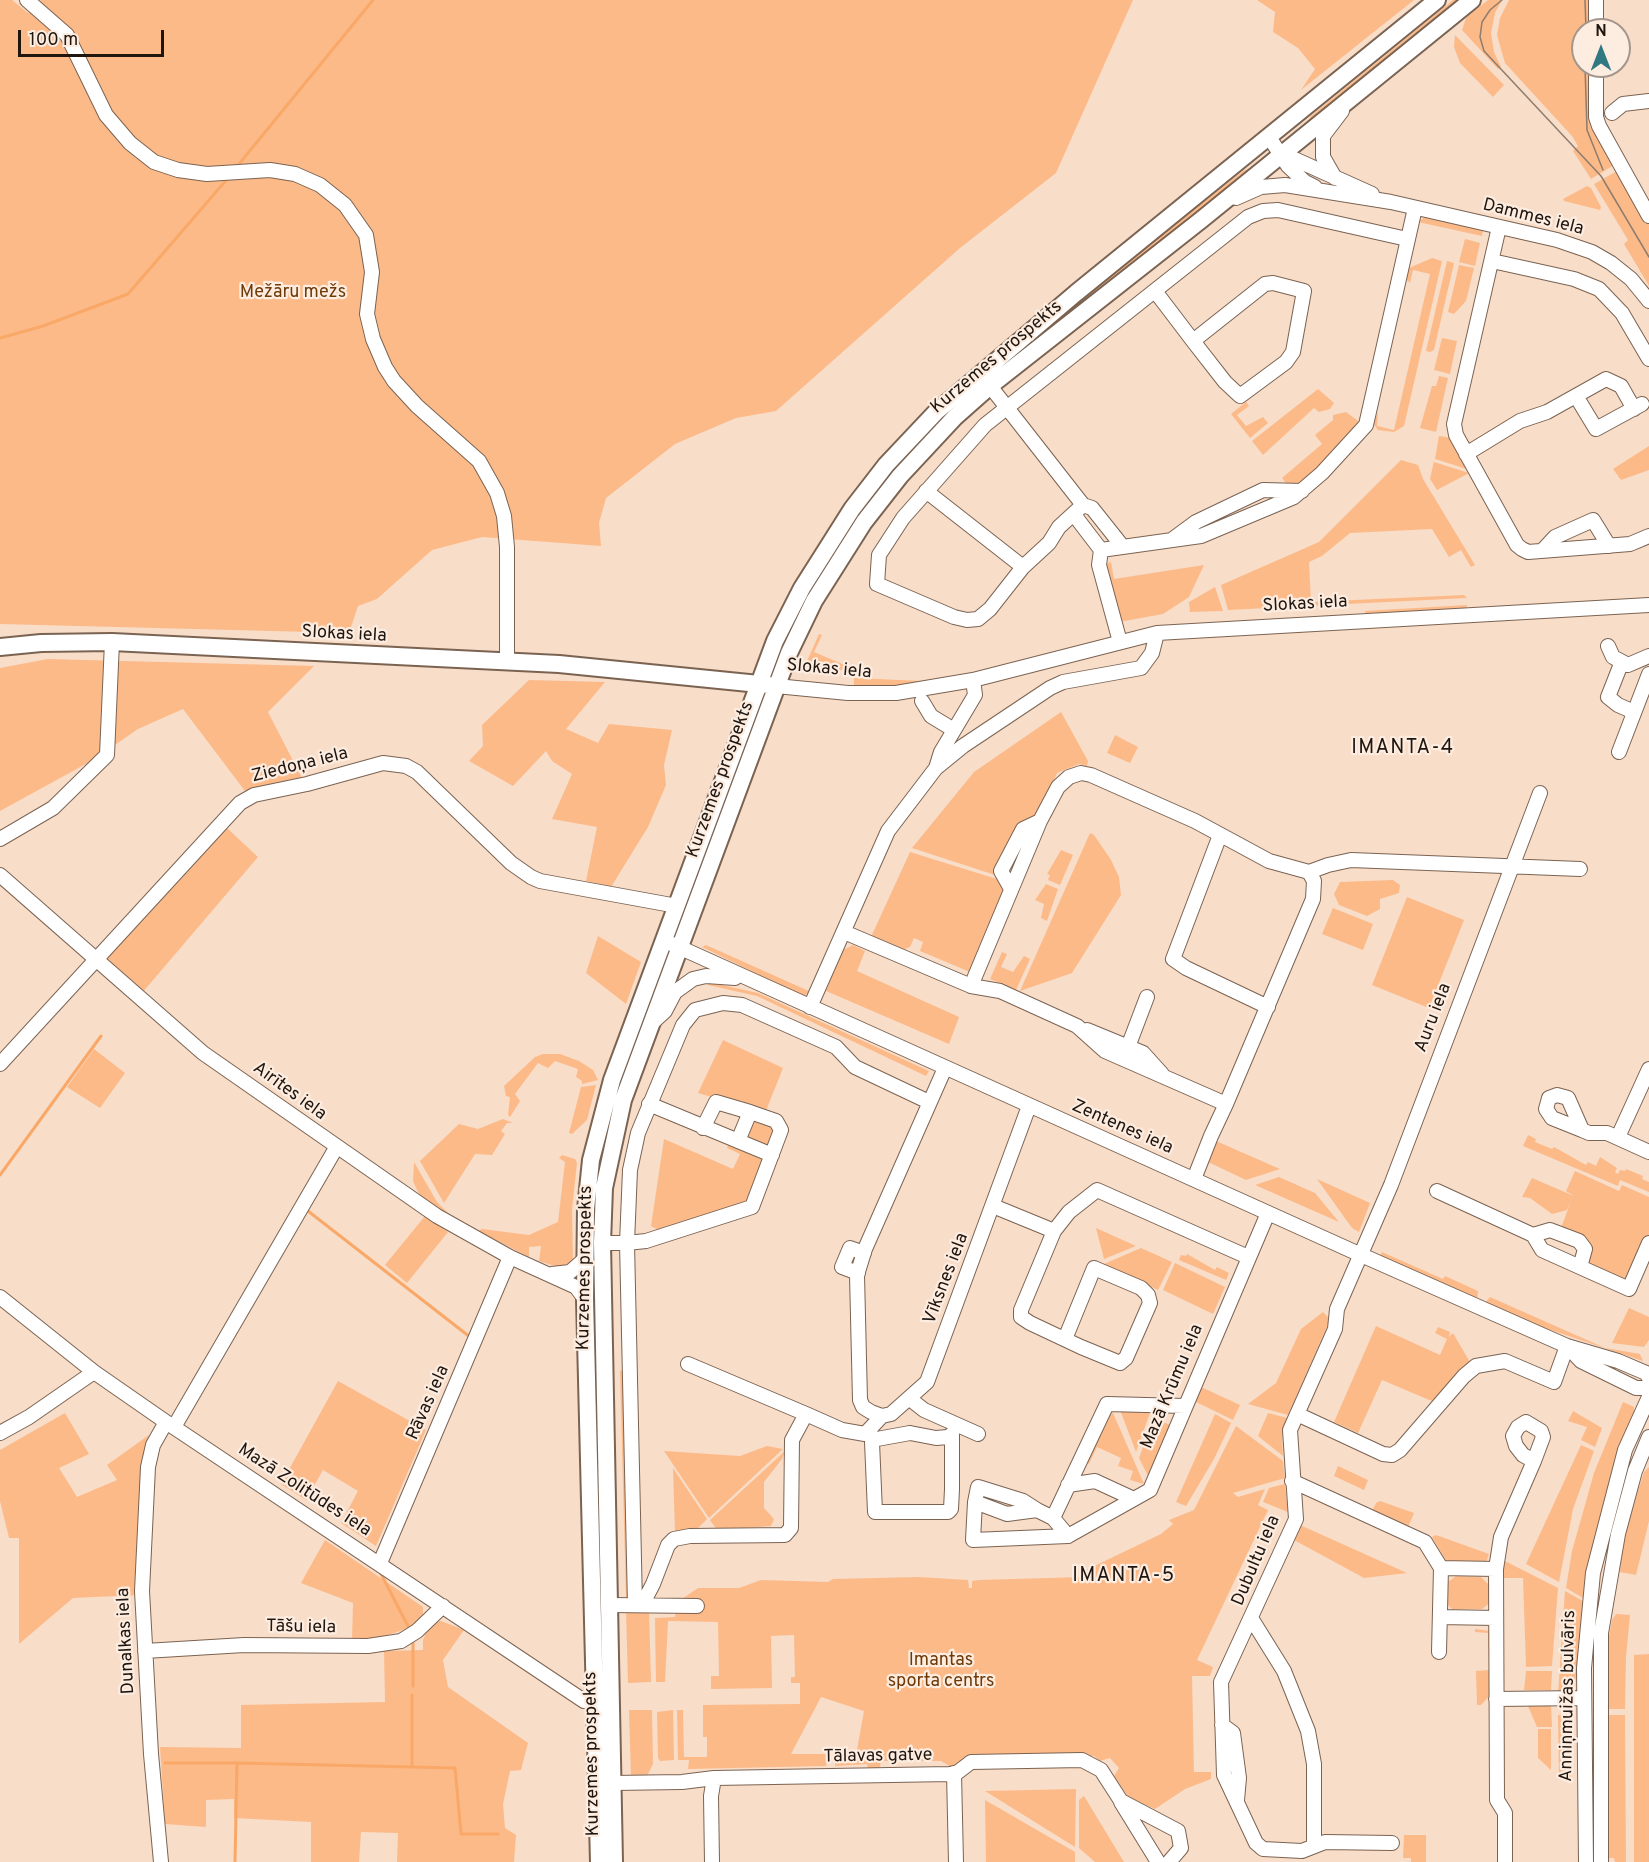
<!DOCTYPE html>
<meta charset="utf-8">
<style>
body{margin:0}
#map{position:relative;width:1649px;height:1862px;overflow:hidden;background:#f8ddc9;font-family:Overpass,sans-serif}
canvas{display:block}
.north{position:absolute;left:1571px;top:18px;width:60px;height:60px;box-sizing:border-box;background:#fdece0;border:2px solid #a4968c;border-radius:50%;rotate:0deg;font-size:16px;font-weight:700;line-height:24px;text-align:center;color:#1f160f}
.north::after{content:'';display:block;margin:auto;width:21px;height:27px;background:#307882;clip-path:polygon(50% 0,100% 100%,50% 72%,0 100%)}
.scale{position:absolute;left:18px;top:30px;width:146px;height:27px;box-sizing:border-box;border:3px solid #1f160f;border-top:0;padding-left:8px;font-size:18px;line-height:21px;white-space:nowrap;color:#1f160f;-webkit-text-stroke:4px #fdece0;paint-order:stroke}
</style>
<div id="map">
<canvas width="1649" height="1862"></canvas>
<div class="north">N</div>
<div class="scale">100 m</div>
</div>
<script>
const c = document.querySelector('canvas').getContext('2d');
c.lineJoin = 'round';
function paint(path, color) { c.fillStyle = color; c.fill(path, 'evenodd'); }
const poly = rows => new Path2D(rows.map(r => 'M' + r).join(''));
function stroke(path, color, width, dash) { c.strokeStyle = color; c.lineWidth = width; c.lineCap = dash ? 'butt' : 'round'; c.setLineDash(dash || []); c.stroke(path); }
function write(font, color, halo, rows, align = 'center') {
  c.font = font + ' Overpass,sans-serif'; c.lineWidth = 4.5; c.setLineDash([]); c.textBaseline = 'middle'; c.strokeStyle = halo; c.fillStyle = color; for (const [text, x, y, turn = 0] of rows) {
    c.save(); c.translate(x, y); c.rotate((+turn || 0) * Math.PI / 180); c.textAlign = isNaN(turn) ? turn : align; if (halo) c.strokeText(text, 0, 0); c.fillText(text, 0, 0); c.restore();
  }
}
paint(poly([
 [0,0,12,0,28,13,41,0,1133,0,1056,173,960,248,776,411,736,418,675,444,606,498,599,523,601,546,482,537,432,550,377,599,358,606,349,633,0,624],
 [1257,0,1414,0,1301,90,1315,69,1298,48,1273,32,1275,12],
 [1453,0,1461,0,1303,129,1311,116],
 [1488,0,1502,0,1495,13,1491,33,1494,52,1501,67,1498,69,1462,30,1466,18],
 [1509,0,1593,0,1593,30,1583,30,1583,66,1592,66,1591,112,1614,165,1591,179,1573,151,1578,146,1572,136,1505,63,1497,35,1500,18],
 [1455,35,1504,85,1493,97,1460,63,1454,47],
 [1260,164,1088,302,1084,296,1243,171],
 [1617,171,1649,225,1649,286,1624,244,1628,240,1594,184],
 [1587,186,1591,188,1601,207,1600,210,1564,201,1563,199],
 [1426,216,1483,229,1482,236,1418,222],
 [1465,239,1480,243,1475,266,1459,262],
 [1432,258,1442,261,1404,426,1394,432,1378,430,1373,423,1378,413,1377,426,1394,430,1430,274,1413,270,1410,283,1407,280,1407,272,1409,268],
 [1447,261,1454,263,1434,350,1430,352,1426,351],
 [1459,265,1474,268,1466,301,1454,314,1448,312],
 [1442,338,1457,341,1450,374,1434,370],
 [1439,376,1448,378,1436,432,1420,428,1432,386,1436,386],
 [1318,389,1334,403,1330,409,1319,412,1314,408,1263,455,1252,441],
 [1246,402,1249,406,1237,415,1246,426,1263,417,1268,423,1250,438,1231,414],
 [1346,412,1361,423,1308,478,1299,485,1289,487,1282,478,1322,444,1315,435,1333,420,1333,415],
 [1439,436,1452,438,1470,470,1435,459],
 [1649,446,1649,470,1621,480,1613,469],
 [1401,460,1418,465,1423,479,1475,565,1471,567,1461,550,1449,557,1432,529,1350,533,1322,556,1309,562,1311,602,1464,595,1467,598,1228,610,1221,585,1319,542],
 [1434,461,1434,462,1469,473,1437,490,1430,479],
 [1111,562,1114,579,1204,565,1189,597,1163,614,1119,622,1105,564],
 [1215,587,1223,611,1190,612,1189,602],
 [1467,605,1466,610,1366,616,1365,611],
 [819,634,822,635,814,652,847,666,846,670,804,668],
 [48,659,314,666,268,712,302,778,245,791,183,709,138,729,93,760,0,811,0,668],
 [854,678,923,681,923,685,893,688,854,686],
 [529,680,605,682,566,729,598,743,609,724,672,730,664,765,666,785,648,827,611,887,586,881,597,827,552,819,572,774,552,761,546,751,513,786,469,761,483,746,482,725],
 [1061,712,1088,761,1087,766,1079,764,1057,773,1039,815,1018,823,995,875,912,848,974,772],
 [1115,735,1138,747,1130,763,1107,753],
 [227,828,258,857,142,993,103,962],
 [1090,833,1094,835,1111,860,1119,877,1121,895,1072,973,1020,991],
 [1061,850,1073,855,1060,885,1048,880,1050,875,1047,874],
 [910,852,1000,880,1004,888,970,972,920,951,923,942,914,938,910,947,902,950,871,937],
 [1393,880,1400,885,1399,893,1380,899,1380,909,1367,916,1339,905,1334,894,1340,882],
 [1046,884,1058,889,1047,921,1041,918,1044,904,1035,900],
 [1407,897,1464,920,1429,1008,1372,985],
 [1333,908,1373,924,1363,950,1322,934],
 [598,936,641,962,626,1004,586,973],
 [706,945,811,992,803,996,702,947],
 [853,945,865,951,857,971,959,1017,949,1044,826,991,843,950],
 [1002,952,1007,954,1001,967,1013,972,1024,956,1030,959,1016,990,990,979],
 [708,982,758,993,929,1071,926,1076,757,996,708,985],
 [723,1040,783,1068,765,1113,698,1093],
 [94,1049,125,1073,100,1108,67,1087],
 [543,1054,560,1054,579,1061,593,1070,598,1080,582,1084,582,1081,576,1077,578,1069,555,1061,548,1068,538,1063,515,1094,520,1101,510,1117,508,1115,510,1097,506,1096,504,1086,535,1057],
 [596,1085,587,1120,572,1134,569,1133,581,1087],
 [503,1119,513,1123,507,1123,501,1131,505,1134,492,1155,475,1154,444,1203,420,1161,459,1124,478,1129],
 [754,1120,775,1128,770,1147,745,1137],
 [1528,1135,1536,1139,1535,1142,1552,1149,1554,1147,1586,1165,1588,1162,1596,1166,1600,1157,1617,1168,1615,1172,1618,1174,1620,1170,1625,1171,1626,1169,1643,1176,1642,1179,1649,1182,1649,1192,1620,1180,1618,1186,1523,1146],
 [664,1139,733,1169,740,1154,727,1148,729,1143,761,1156,763,1162,747,1202,660,1231,651,1226],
 [1216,1141,1280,1169,1246,1180,1208,1162],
 [562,1155,575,1159,577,1163,572,1209,573,1260,569,1264,558,1267,539,1261,541,1246,529,1247,529,1257,478,1231,482,1229,529,1235,558,1222,565,1162,559,1158],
 [414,1162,437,1202,451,1216,450,1218,422,1198,417,1190,413,1181],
 [1575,1171,1619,1191,1622,1185,1649,1197,1649,1234,1628,1281,1622,1283,1587,1267,1590,1260,1590,1247,1561,1228,1571,1201,1567,1210,1552,1214,1530,1198,1522,1197,1532,1178,1574,1196,1566,1191],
 [1279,1177,1315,1193,1339,1222,1255,1185],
 [1317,1179,1370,1203,1359,1232,1352,1228],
 [425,1216,448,1232,407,1283,385,1265],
 [1096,1228,1136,1246,1104,1259],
 [1141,1248,1172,1262,1158,1290,1104,1264],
 [1382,1252,1443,1279,1445,1276,1478,1291,1477,1300,1380,1256],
 [1187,1254,1215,1270,1217,1267,1229,1273,1226,1280,1179,1260,1181,1255,1186,1256],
 [1175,1263,1225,1287,1213,1314,1163,1290],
 [1490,1297,1605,1348,1640,1354,1643,1361,1530,1323,1485,1303],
 [1629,1308,1649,1317,1649,1340,1644,1347,1612,1343],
 [1323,1312,1329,1318,1329,1322,1288,1415,1248,1404,1276,1383,1301,1329],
 [1376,1326,1440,1355,1447,1339,1435,1333,1438,1327,1450,1332,1449,1337,1453,1333,1471,1364,1434,1402,1382,1380,1358,1433,1334,1422],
 [625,1370,629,1595,626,1599,620,1371],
 [338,1381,426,1430,376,1546,341,1523,358,1491,323,1470,306,1500,281,1484],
 [1199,1386,1240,1405,1233,1420,1196,1402],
 [1623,1402,1634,1407,1634,1412,1605,1498,1583,1598,1566,1588,1572,1551,1594,1473],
 [1120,1410,1151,1410,1136,1452],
 [1157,1410,1163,1413,1160,1421,1173,1426,1149,1478,1139,1458],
 [1573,1411,1602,1428,1595,1447,1581,1440,1587,1427,1568,1421],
 [65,1413,89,1454,59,1468,77,1497,117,1480,107,1465,149,1435,141,1478,138,1595,73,1598,19,1644,19,1538,9,1538,0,1501,0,1450],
 [1113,1413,1144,1484,1130,1480,1133,1471,1118,1466,1121,1458,1097,1447,1089,1464,1082,1461,1105,1415],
 [1268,1413,1287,1418,1282,1438,1283,1456,1258,1436],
 [1215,1414,1231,1423,1214,1459,1186,1506,1176,1502],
 [1236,1426,1283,1461,1285,1478,1233,1493,1238,1497,1265,1489,1258,1505,1268,1510,1197,1660,1213,1667,1210,1676,1192,1676,1194,1772,1211,1772,1211,1779,1185,1789,1155,1809,1129,1798,1114,1776,1119,1768,1110,1758,1100,1761,1094,1756,1080,1756,951,1767,941,1761,881,1761,880,1767,868,1770,867,1764,835,1766,835,1755,856,1755,864,1711,821,1697,791,1754,829,1754,826,1766,688,1769,689,1760,678,1760,677,1710,683,1710,684,1757,707,1757,707,1737,703,1737,703,1705,800,1704,800,1683,791,1683,791,1677,795,1677,794,1635,771,1636,772,1688,711,1689,711,1676,719,1676,718,1622,668,1621,665,1682,656,1682,655,1618,675,1617,676,1603,698,1588,739,1588,761,1580,828,1582,833,1579,918,1577,968,1580,969,1588,972,1588,972,1581,979,1580,1083,1577,1084,1571,1161,1534,1173,1524,1169,1520,1194,1510],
 [1581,1445,1594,1451,1573,1509,1559,1582,1526,1564],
 [767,1446,783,1449,709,1518,664,1451,740,1456],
 [785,1451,782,1459,764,1482,764,1508,774,1519,771,1526,717,1530,710,1520],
 [1338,1466,1368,1480,1364,1490,1334,1476],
 [1649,1467,1649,1521,1636,1575,1620,1572,1622,1541,1644,1472],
 [673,1468,707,1519,696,1530,675,1532],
 [1285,1484,1288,1512,1263,1502,1269,1488],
 [1380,1501,1414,1513,1408,1527,1372,1511,1376,1503],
 [1300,1525,1407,1573,1364,1578,1294,1540],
 [1436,1535,1489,1554,1487,1560,1482,1564,1448,1564,1432,1537],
 [325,1540,423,1607,423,1617,409,1628,378,1638,352,1640,353,1603,301,1583],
 [1503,1560,1558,1588,1552,1666,1526,1667,1523,1578,1502,1578],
 [1456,1576,1481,1577,1490,1586,1490,1603,1482,1609,1452,1609,1447,1604,1448,1582],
 [1565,1591,1583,1601,1575,1686,1571,1692,1558,1694],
 [626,1609,649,1609,651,1682,628,1683],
 [1616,1614,1630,1615,1626,1657,1625,1709,1605,1709,1608,1642,1612,1620],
 [441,1621,464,1630,443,1660,448,1687,528,1743,521,1770,510,1771,503,1804,505,1828,516,1835,514,1862,397,1862,398,1833,361,1832,359,1862,311,1862,311,1822,234,1818,234,1799,206,1800,206,1827,165,1824,160,1747,241,1748,241,1705,385,1702,384,1651,423,1650,423,1640,428,1628,434,1622],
 [1475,1629,1490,1631,1492,1693,1481,1705,1477,1705,1476,1671,1489,1670,1488,1633,1475,1632],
 [1649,1654,1649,1862,1634,1862,1634,1655],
 [1526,1671,1552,1671,1551,1690,1524,1690],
 [1527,1704,1551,1704,1552,1727,1537,1727],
 [629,1710,652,1710,653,1764,646,1778,631,1778],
 [673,1710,674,1760,660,1761,658,1758,657,1712],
 [1558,1715,1570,1715,1571,1779,1559,1779],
 [1606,1715,1625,1715,1626,1862,1615,1862,1614,1858,1609,1858,1609,1741],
 [1538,1729,1551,1729,1551,1770,1538,1758],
 [1076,1789,1075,1847,985,1791],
 [1084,1796,1124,1862,1095,1862,1079,1848,1079,1800],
 [985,1800,1075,1852,1075,1862,986,1862],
 [1404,1835,1426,1835,1426,1862,1411,1862,1411,1858,1403,1858]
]), '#fcba89');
stroke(poly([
 [239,164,373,0],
 [0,338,43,326,128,294,228,178],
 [0,1175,101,1036],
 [308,1211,470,1337],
 [379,1570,409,1628],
 [413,1686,413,1643],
 [412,1695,412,1767,455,1768,461,1834,498,1834],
 [165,1763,237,1763],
 [235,1862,237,1763,412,1767]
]), '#f9a868', 3);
const minor = poly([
 [27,0,67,35,106,115,130,143,154,162,178,170,207,174,270,170,295,174,320,185,345,205,366,235,372,272,367,314,373,339,385,367,394,381,417,406,479,461,497,493,504,516,507,547,507,662],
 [1596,30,1596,0],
 [1596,66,1596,117,1599,126,1649,216],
 [1612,113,1623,104,1649,101],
 [1269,137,1288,166,1305,182,1315,187],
 [1281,153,1372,194],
 [1335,178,1323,157,1323,136,1342,111],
 [1236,198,1261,187,1285,185,1391,202,1557,240,1592,252,1611,263,1631,279,1649,301],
 [1499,227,1454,424,1456,435,1517,545,1522,549,1528,552,1630,544,1649,536],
 [1492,261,1574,279,1599,289,1622,313,1649,359],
 [1155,291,1193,341,1225,382,1240,396,1286,362,1293,352,1304,291,1273,283,1265,284,1193,341],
 [990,386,1083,505,1092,508,1123,547],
 [1576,396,1596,429,1642,404],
 [1466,454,1520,421,1547,412,1606,379,1621,386,1634,409],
 [926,491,1023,567],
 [1083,505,1059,527,1049,543,1023,567,990,609,978,619,967,620,954,617,877,584,879,555,903,518,985,425,1248,217,1263,211,1278,210,1407,239],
 [1075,516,1101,550],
 [1173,539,1196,522,1263,490,1302,491],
 [1542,551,1555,537,1593,520,1609,546],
 [1120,642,1099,565,1101,550,1201,536,1294,497,1322,473,1366,425,1415,208],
 [1608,646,1613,657,1628,665,1649,656],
 [1621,664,1608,697,1618,705,1634,712],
 [776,686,848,693,896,693,973,680,1157,633,1649,605],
 [922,701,931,716,954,730],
 [1619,752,1649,674],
 [936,768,941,752,975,695,973,680],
 [1220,835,1173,959,1186,968,1268,1007],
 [0,839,53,808,107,755,112,642],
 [1309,872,1328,865,1351,860,1580,869],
 [0,875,203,1053,437,1216,510,1257,576,1287,585,1299],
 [1010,887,1001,871,1023,829,1040,821],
 [844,932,971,986],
 [672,944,1359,1254,1567,1346,1618,1361,1646,1373,1649,1378],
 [810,1007,888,831,936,768,963,746,1050,688,1063,682,1141,668,1152,653,1157,633],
 [653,1022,665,1011,675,992,693,979,706,976,735,978],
 [1087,1030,1143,1053,1162,1074],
 [1128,1047,1147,997],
 [0,1064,240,803,254,795,307,784,383,763,406,766,417,772,511,863,531,877,540,881,677,906],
 [945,1068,865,1249,857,1275,860,1400,863,1407,871,1412,882,1416,891,1414,927,1382,1029,1106],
 [649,1104,772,1155],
 [703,1128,716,1102,750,1112],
 [1582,1130,1568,1098,1557,1095,1549,1098,1546,1109,1552,1118,1582,1130,1589,1133,1607,1133,1649,1152],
 [1618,1137,1649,1069],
 [1194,1179,1211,1136,1226,1104,1313,899,1314,881,1309,872,1269,861,1195,821,1091,775,1081,773,1069,777,1058,787,1040,821,971,986,1000,991,1077,1026,1105,1051,1226,1104],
 [1437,1191,1533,1235,1550,1230,1579,1241,1585,1249,1580,1267],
 [993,1206,1054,1231],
 [1533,1235,1542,1250,1629,1289,1649,1243],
 [602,1243,627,1243,630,1170,638,1133,683,1025,695,1010,723,1003,742,1005,836,1047,855,1067,929,1102],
 [858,1273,842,1267,850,1248,864,1253],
 [552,1274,570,1272,586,1258],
 [0,1297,94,1372,166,1422,584,1701,596,1702],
 [1065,1339,1094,1268,1141,1288,1148,1295,1150,1303,1126,1358,1120,1363,1081,1347,1030,1323,1021,1317,1021,1310,1054,1231,1069,1212,1097,1190,1248,1257],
 [1567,1346,1581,1361,1636,1388,1649,1388],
 [688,1364,806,1414],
 [910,1399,924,1410,978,1434],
 [1297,1414,1383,1454,1392,1455,1400,1450,1464,1376,1476,1366,1505,1361,1554,1382,1567,1346],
 [174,1427,336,1148],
 [0,1433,29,1417,94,1372],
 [910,1433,936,1438,948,1437,952,1434,952,1489,951,1509,948,1512,875,1512,872,1442,877,1439,910,1433],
 [1292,1481,1425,1542,1441,1568,1439,1652],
 [1068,1485,1095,1481,1134,1499],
 [975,1502,978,1487,1023,1501,1037,1510],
 [1053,1518,1107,1404,1185,1406],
 [1068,1536,1053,1518,1037,1510,1007,1514,975,1502,973,1540,1068,1536,1150,1490,1268,1213],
 [380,1563,510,1257],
 [1441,1568,1496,1569],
 [610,1605,697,1606],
 [635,1605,627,1243,646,1241,752,1207,781,1130,776,1121,750,1112,738,1141],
 [642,1605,653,1584,668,1545,674,1539,690,1536,785,1535,791,1528,792,1440,806,1414,842,1430,865,1434,882,1416],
 [1441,1617,1496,1618],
 [1251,1618,1284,1671,1308,1731,1314,1764,1314,1845],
 [145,1651,244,1645,368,1646,401,1641,417,1631,443,1606],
 [1496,1699,1584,1698],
 [1222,1725,1233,1733,1239,1778,1237,1800],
 [954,1773,956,1862],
 [613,1783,682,1782,714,1778,950,1774,958,1772,971,1762,1082,1760,1101,1770,1121,1801],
 [1121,1801,1178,1831,1181,1848,1169,1862],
 [1121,1802,1158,1862],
 [1392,1843,1325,1842,1302,1851,1263,1849,1256,1843,1224,1775,1221,1682,1296,1519,1290,1430,1335,1329,1337,1309,1391,1185,1540,793],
 [161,1862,151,1754,142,1591,148,1467,153,1445,166,1422],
 [712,1862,711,1796,714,1778],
 [1505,1862,1505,1813,1497,1800,1496,1569,1501,1537,1534,1461,1543,1437,1541,1431,1526,1422,1518,1427,1513,1436,1516,1446,1523,1455,1534,1461],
 [1586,1862,1584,1668,1593,1573,1625,1450,1649,1397],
 [1601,1862,1601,1633,1618,1534,1635,1471,1649,1437]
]);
const major = poly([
 [0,647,41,643,112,642,559,664,769,685],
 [599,1862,585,1299,586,1209,591,1160,612,1080,775,641,802,588,852,509,886,465,936,412,1076,293,1437,0],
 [614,1862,602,1243,604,1188,623,1100,789,653,814,601,864,522,900,476,955,417,990,386,1201,220,1472,0]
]);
stroke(minor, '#7b6352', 16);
stroke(major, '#7b6352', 20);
stroke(minor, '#fff', 14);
stroke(major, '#fff', 16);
stroke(poly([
 [1502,0,1490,10,1482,22,1480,37,1484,51,1601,176,1649,257],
 [1585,0,1586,30],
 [1585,66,1587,130,1603,170]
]), '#8e7c6e', 1.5);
write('18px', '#1f160f', '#fdece0', [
 ["Dammes iela",1533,218,14],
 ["Kurzemes prospekts",997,358,-40],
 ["Slokas iela",1305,605,-3],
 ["Slokas iela",344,635,3],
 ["Slokas iela",829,670,5],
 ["Ziedoņa iela",300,766,-14],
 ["Kurzemes prospekts",721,780,-70],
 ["Auru iela",1434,1018,-69],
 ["Airītes iela",289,1092,36],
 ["Zentenes iela",1122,1128,24],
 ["Kurzemes prospekts",586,1268,-89],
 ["Vīksnes iela",947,1279,-69],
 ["Mazā Krūmu iela",1173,1387,-67],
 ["Rāvas iela",429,1403,-66],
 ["Mazā Zolitūdes iela",304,1491,33],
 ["Dubultu iela",1257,1561,-67],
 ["Tāšu iela",301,1628,1],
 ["Dunalkas iela",127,1641,-93],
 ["Anniņmuižas bulvāris",1569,1696,-89],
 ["Kurzemes prospekts",593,1754,-91],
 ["Tālavas gatve",878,1757,-1]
]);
write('18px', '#6e3a07', '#fdece0', [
 ["Mežāru mežs",293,293],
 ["Imantas",941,1661],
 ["sporta centrs",941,1682]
]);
c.letterSpacing = '1.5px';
write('20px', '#1f160f', '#fdece0', [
 ["IMANTA-4",1403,749],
 ["IMANTA-5",1124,1577]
]);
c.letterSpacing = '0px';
</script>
